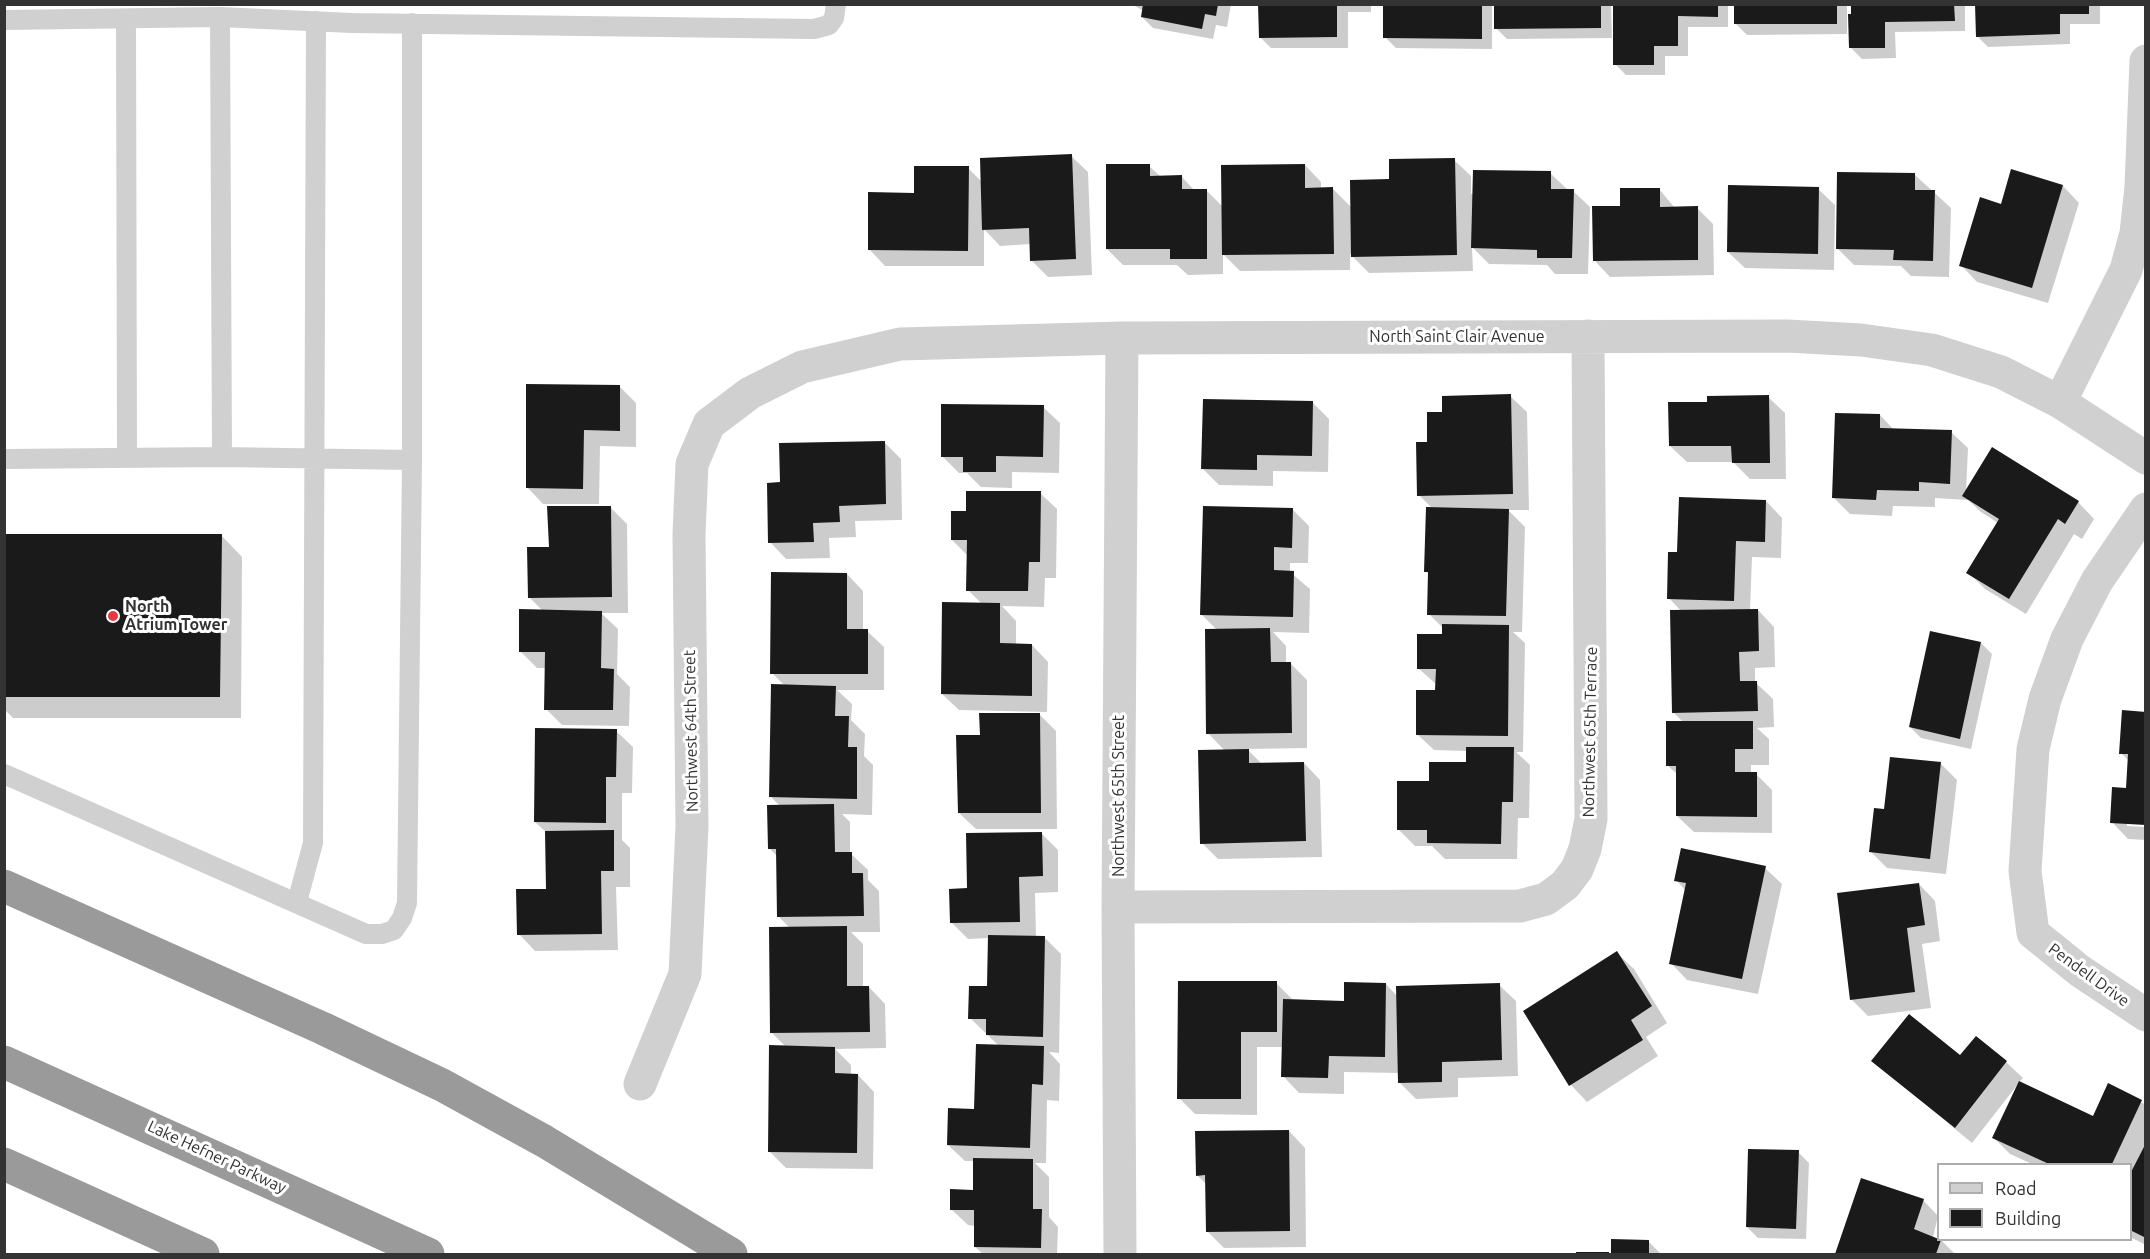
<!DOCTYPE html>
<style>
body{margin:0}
#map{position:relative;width:2150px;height:1259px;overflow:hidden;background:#fff;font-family:Ubuntu,sans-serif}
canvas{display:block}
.frame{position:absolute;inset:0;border:6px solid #333;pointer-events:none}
.legend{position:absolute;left:1937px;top:1163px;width:195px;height:78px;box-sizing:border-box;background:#fff;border:2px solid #adadad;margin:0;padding:8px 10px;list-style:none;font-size:18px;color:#333}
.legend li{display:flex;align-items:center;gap:12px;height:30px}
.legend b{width:30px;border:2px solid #adadad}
</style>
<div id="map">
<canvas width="2150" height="1259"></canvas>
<div class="frame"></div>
<ul class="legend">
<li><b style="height:8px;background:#d0d0d0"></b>Road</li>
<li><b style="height:16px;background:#1a1a1a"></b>Building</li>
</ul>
</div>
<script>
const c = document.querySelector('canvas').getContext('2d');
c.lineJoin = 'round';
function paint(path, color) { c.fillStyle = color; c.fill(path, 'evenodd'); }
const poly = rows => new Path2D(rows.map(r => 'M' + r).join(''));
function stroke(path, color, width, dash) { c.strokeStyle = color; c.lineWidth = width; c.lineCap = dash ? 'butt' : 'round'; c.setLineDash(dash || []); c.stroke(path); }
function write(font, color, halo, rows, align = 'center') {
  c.font = font + ' Ubuntu,sans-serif'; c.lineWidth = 6; c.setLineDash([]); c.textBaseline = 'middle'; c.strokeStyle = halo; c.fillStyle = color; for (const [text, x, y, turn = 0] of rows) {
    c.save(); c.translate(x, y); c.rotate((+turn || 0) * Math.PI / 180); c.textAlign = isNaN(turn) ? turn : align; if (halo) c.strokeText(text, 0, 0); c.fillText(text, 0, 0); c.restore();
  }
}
paint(poly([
 [1131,4,1231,4,1227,27,1216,25,1213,39,1153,28,1142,17,1144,11],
 [1260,4,1371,4,1371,12,1348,12,1348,48,1271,48,1260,37],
 [1385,4,1492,4,1492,49,1396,48,1385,37],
 [1496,4,1611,4,1612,38,1507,39,1496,28],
 [1615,4,1728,4,1728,27,1688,27,1688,56,1665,56,1665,75,1626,75,1615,64],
 [1735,4,1847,4,1847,34,1747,35,1736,24],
 [1851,4,1965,4,1965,31,1895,32,1896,58,1862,59,1851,48],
 [1977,4,2100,4,2100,24,2070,24,2070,44,1988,47,1977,36],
 [1071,156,1088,172,1092,275,1048,277,1031,260,1031,244,1000,246,984,229,984,266,885,266,869,249,915,194,968,168,982,182],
 [1454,160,1471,176,1471,194,1550,173,1567,189,1573,191,1590,207,1588,274,1555,274,1547,265,1489,264,1472,247,1473,271,1369,273,1350,254,1350,270,1240,271,1223,254,1223,274,1188,275,1177,265,1123,265,1107,249,1149,166,1161,177,1182,177,1195,191,1207,191,1223,207,1305,165,1321,182,1321,189,1333,189,1352,208,1390,181],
 [1915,175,1951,208,1949,277,1911,276,1901,266,1854,265,1837,248],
 [2063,186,2079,203,2048,303,1977,282,1961,265,2002,206],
 [1659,189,1675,208,1697,208,1713,224,1714,275,1610,277,1594,260,1621,208],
 [1818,189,1835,205,1834,270,1745,268,1728,252],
 [620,387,636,403,636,447,600,446,599,504,543,504,527,487],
 [1510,396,1527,412,1529,510,1508,510,1525,527,1522,632,1513,632,1525,643,1523,752,1516,752,1530,765,1529,818,1518,818,1517,859,1445,859,1432,846,1415,846,1398,829,1431,782,1467,764,1467,751,1434,750,1417,734,1437,691,1437,685,1418,668,1443,636,1443,628,1429,614,1429,575,1426,571,1433,509,1419,495,1429,443,1444,414],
 [1768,397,1785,413,1786,479,1750,479,1733,462,1687,462,1670,446,1709,403],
 [1312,402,1329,419,1328,472,1273,471,1273,486,1219,485,1203,469],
 [1043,407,1060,423,1059,473,1012,472,1012,488,981,487,967,473,959,473,942,456],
 [1880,415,1894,430,1951,432,1968,448,1966,492,2078,502,2094,519,2082,539,2074,534,2026,614,1985,589,1968,572,1998,523,1981,512,1968,500,1935,498,1935,507,1893,506,1892,516,1850,514,1834,498],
 [884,442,901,459,902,520,855,521,856,537,829,538,830,558,786,559,770,542,781,484],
 [1040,493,1057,509,1056,578,1045,578,1044,607,1002,606,1016,621,1016,645,1032,645,1048,662,1047,712,959,710,942,694,982,604,968,590,968,556,952,540,967,513],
 [1766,501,1782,518,1781,558,1752,557,1750,611,1758,610,1774,627,1775,667,1755,668,1755,682,1773,699,1774,727,1757,728,1769,739,1769,765,1751,765,1751,774,1756,774,1772,790,1772,833,1694,832,1677,816,1678,775,1667,765,1683,722,1673,712,1682,612,1669,598,1679,553],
 [610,507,627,524,628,613,601,613,618,629,617,674,630,687,629,726,562,725,546,709,546,668,537,668,520,651,543,611,529,597,550,548],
 [1293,510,1309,526,1308,563,1290,563,1290,572,1310,589,1309,633,1273,632,1286,646,1286,663,1290,663,1307,680,1307,748,1247,749,1262,764,1304,763,1320,780,1322,857,1218,859,1202,843,1225,751,1208,733,1217,630,1201,614],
 [4,535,221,535,242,557,241,718,13,718,4,709],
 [847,574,863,591,863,631,867,631,884,647,884,690,837,690,852,704,851,720,865,734,864,756,873,765,872,815,842,814,850,822,850,853,868,870,868,880,879,891,880,932,851,932,863,944,863,987,869,987,885,1004,886,1048,835,1049,851,1065,851,1075,858,1075,874,1092,873,1169,786,1168,769,1151,786,1047,772,1033,790,928,779,917,778,857,769,848,781,807,771,797,785,686,772,673],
 [1981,643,1992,654,1971,749,1921,738,1910,727],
 [1038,713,1056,731,1057,829,976,829,959,813],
 [2146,713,2127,823,2127,826,2146,827,2146,840,2128,839,2112,822,2127,790,2129,761,2121,753],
 [616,731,633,747,632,793,622,793,622,840,630,848,630,887,616,887,618,950,535,951,519,934,548,890,547,833,535,822],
 [1941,764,1957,780,1946,874,1887,868,1870,851,1886,811],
 [1041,833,1058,850,1058,892,1035,893,1036,937,1045,938,1061,954,1059,1053,1049,1052,1060,1064,1059,1101,1047,1100,1046,1163,1035,1163,1049,1177,1049,1217,1058,1227,1057,1254,983,1254,975,1247,976,1226,968,1225,951,1209,974,1191,975,1161,965,1161,948,1145,976,1111,999,1046,970,1018,988,988,989,938,968,939,951,922,968,890],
 [1765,868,1782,884,1758,994,1687,980,1671,963,1686,891,1676,880],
 [1919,884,1935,901,1940,941,1922,944,1931,1008,1868,1016,1852,1000],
 [1617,953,1634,969,1667,1023,1646,1037,1658,1056,1587,1102,1571,1085,1525,1011],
 [1276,983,1292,999,1345,1002,1386,984,1397,996,1499,985,1516,1001,1518,1076,1458,1078,1458,1097,1416,1099,1399,1082,1399,1073,1344,1072,1344,1094,1299,1093,1283,1076,1283,1047,1257,1047,1257,1115,1195,1114,1179,1098],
 [1961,1057,2006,1062,2023,1078,2019,1082,2094,1118,2109,1085,2146,1105,2146,1245,2130,1237,2130,1164,2032,1164,2010,1154,1994,1138,2018,1084,1972,1143,1873,1061],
 [1289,1131,1305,1148,1306,1247,1224,1248,1208,1232,1207,1185,1197,1175],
 [1798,1152,1809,1163,1806,1239,1758,1238,1747,1227],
 [1862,1180,1923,1200,1938,1216,1933,1237,1941,1240,1955,1254,1837,1254],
 [1612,1241,1648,1241,1661,1254,1578,1254,1612,1254]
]), '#0003');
paint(poly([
 [1143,4,1218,4,1216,16,1205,14,1202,29,1141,17],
 [1258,4,1337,4,1337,37,1259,38],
 [1383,4,1482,4,1482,39,1383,38],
 [1494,4,1601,4,1601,28,1494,29],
 [1613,4,1718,4,1718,17,1678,16,1678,46,1654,46,1654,65,1613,65],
 [1734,4,1837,4,1837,24,1734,24],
 [1851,4,1954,4,1955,21,1885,22,1885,48,1849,48,1848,14,1851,14],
 [1975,4,2089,4,2089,14,2060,14,2060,34,1976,37],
 [1072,154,1076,259,1030,261,1029,228,982,230,980,158],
 [1455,158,1457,255,1351,257,1350,180,1389,179,1389,159],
 [1106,164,1150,164,1150,176,1182,175,1182,189,1207,189,1207,259,1170,259,1170,249,1106,249],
 [1305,164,1305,188,1333,187,1334,254,1222,255,1221,165],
 [914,166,969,166,968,251,868,250,868,192,914,193],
 [2011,169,2063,185,2032,288,1959,266,1980,197,2001,204],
 [1473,170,1551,171,1551,189,1574,189,1572,258,1537,258,1537,250,1471,248],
 [1837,172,1915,173,1915,190,1935,190,1933,261,1893,260,1894,250,1836,249],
 [1728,185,1819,187,1818,254,1727,252],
 [1620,188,1660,188,1660,207,1698,206,1698,260,1593,261,1592,206,1620,206],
 [526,384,620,385,620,431,584,430,583,489,526,488],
 [1511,394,1513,494,1417,496,1416,442,1427,442,1427,412,1442,412,1442,396],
 [1769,395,1770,463,1732,463,1731,446,1669,446,1668,402,1707,402,1707,396],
 [1203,399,1313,401,1312,456,1257,455,1257,470,1201,469],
 [941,404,1044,405,1043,457,996,456,996,472,963,472,963,457,941,457],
 [1835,413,1880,414,1880,428,1952,430,1950,484,1919,482,1919,491,1877,490,1876,500,1832,498],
 [885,441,886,504,839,506,840,522,813,523,814,542,768,543,767,483,780,482,779,443],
 [1992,447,2079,501,2065,524,2058,519,2009,599,1966,573,1999,519,1962,496],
 [966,491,1041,491,1040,562,1029,562,1028,591,966,591,967,540,951,540,951,511,966,511],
 [1679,497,1766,500,1765,542,1736,541,1734,601,1667,599,1668,552,1677,552],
 [547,506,611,506,612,597,528,598,527,547,549,547],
 [1203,506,1293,508,1292,548,1274,547,1274,570,1294,571,1293,617,1200,615],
 [1426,507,1509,509,1506,616,1427,615,1428,572,1424,572],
 [4,534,222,534,220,697,4,697],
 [771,572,847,573,847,629,868,629,868,674,770,674],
 [942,602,1000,603,1000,643,1032,644,1032,696,941,694],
 [519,609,602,611,601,668,614,669,613,710,544,710,545,652,519,652],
 [1758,609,1759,651,1739,652,1740,681,1757,681,1758,711,1672,713,1670,610],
 [1442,624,1509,625,1508,736,1416,735,1416,690,1435,690,1436,669,1417,669,1417,634,1442,634],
 [1270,628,1271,662,1291,662,1292,733,1206,734,1205,629],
 [1930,631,1981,642,1960,739,1909,727],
 [771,684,836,686,835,716,849,716,848,747,857,747,857,799,769,797],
 [2122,710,2146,712,2146,825,2110,823,2112,787,2126,788,2128,754,2119,754],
 [979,713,1040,713,1041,813,958,813,956,735,980,735],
 [1666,721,1753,721,1753,749,1735,749,1735,772,1757,772,1757,817,1676,816,1676,766,1666,766],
 [535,728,617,729,616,777,606,777,606,823,534,822],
 [1466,747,1514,747,1513,802,1502,802,1501,844,1427,843,1427,830,1397,830,1397,781,1429,781,1429,762,1466,762],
 [1249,749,1249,763,1304,762,1306,841,1200,844,1198,750],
 [1890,757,1941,762,1930,859,1869,852,1874,808,1884,809],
 [834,804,835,852,852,852,852,873,863,873,864,916,777,917,776,849,768,849,767,805],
 [614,830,614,871,601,871,602,934,517,935,516,889,546,889,545,831],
 [1042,832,1043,876,1019,877,1020,922,950,923,949,889,967,888,966,833],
 [1681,848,1766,866,1742,979,1669,964,1686,883,1674,881],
 [1919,883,1925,925,1907,928,1915,992,1850,1000,1837,893],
 [847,926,847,986,869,986,870,1032,770,1033,769,927],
 [988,935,1045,936,1043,1037,986,1035,986,1019,968,1019,969,986,987,986],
 [1617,951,1652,1006,1631,1020,1643,1040,1569,1086,1523,1011],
 [1178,981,1277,981,1277,1032,1241,1032,1241,1099,1177,1099],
 [1344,982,1386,983,1385,1057,1329,1056,1328,1078,1281,1077,1283,999,1344,1001],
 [1500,983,1502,1060,1442,1062,1442,1082,1398,1083,1396,986],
 [1909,1014,1960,1055,1976,1036,2007,1061,1955,1128,1871,1061],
 [976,1044,1044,1046,1043,1085,1032,1084,1030,1148,947,1145,948,1108,974,1109],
 [769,1045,835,1047,835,1073,858,1074,857,1153,768,1152],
 [2019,1081,2093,1116,2108,1083,2142,1100,2112,1164,2049,1164,1992,1138],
 [1289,1130,1290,1231,1206,1232,1205,1175,1196,1176,1195,1131],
 [2146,1143,2146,1238,2130,1230,2130,1174],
 [1748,1149,1799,1150,1796,1229,1746,1227],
 [973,1158,1033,1159,1033,1209,1042,1209,1041,1248,974,1247,974,1210,950,1210,950,1189,973,1190],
 [1861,1178,1924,1199,1914,1229,1941,1240,1936,1254,1835,1254],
 [1611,1239,1649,1240,1649,1254,1611,1254],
 [1576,1252,1609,1252,1609,1254,1576,1254]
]), '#1a1a1a');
stroke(poly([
 [220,17,222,457],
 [126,19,127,458],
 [4,20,220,17,352,23,814,29,829,25,834,18,836,4],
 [4,459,222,457,412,460],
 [4,774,366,934,382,934,394,930,402,918,407,903,412,460,412,23],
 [297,902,313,843,316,21]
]), '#d0d0d0', 20);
stroke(poly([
 [2060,402,2126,270,2136,233,2141,187,2146,61],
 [2146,509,2097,581,2067,639,2045,699,2033,749,2025,871,2033,933,2080,971,2146,1015],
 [1118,907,1520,906,1546,899,1565,885,1577,869,1585,849,1591,819,1588,336],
 [640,1084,685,974,692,827,689,534,692,464,709,424,750,393,802,367,900,344,1122,338,1787,336,1861,340,1932,350,2001,372,2060,402,2146,458],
 [1120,1254,1118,907,1122,338]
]), '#d0d0d0', 33);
stroke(poly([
 [4,886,322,1028,442,1085,544,1141,731,1254],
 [4,1062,428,1254],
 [4,1164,203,1254]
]), '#9a9a9a', 33);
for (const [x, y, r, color] of [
 [113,616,6,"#e63946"]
]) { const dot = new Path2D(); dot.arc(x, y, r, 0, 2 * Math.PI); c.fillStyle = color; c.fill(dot); stroke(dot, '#fff', 2); }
write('16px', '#333', '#fff', [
 ["North Saint Clair Avenue",1457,337],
 ["Northwest 64th Street",691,731,-91],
 ["Northwest 65th Terrace",1590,732,-89],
 ["Northwest 65th Street",1119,796,-90],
 ["Pendell Drive",2089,975,36],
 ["Lake Hefner Parkway",217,1157,25]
]);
write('bold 16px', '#333', '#fff', [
 ["North",125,607],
 ["Atrium Tower",125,625]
], 'left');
</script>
